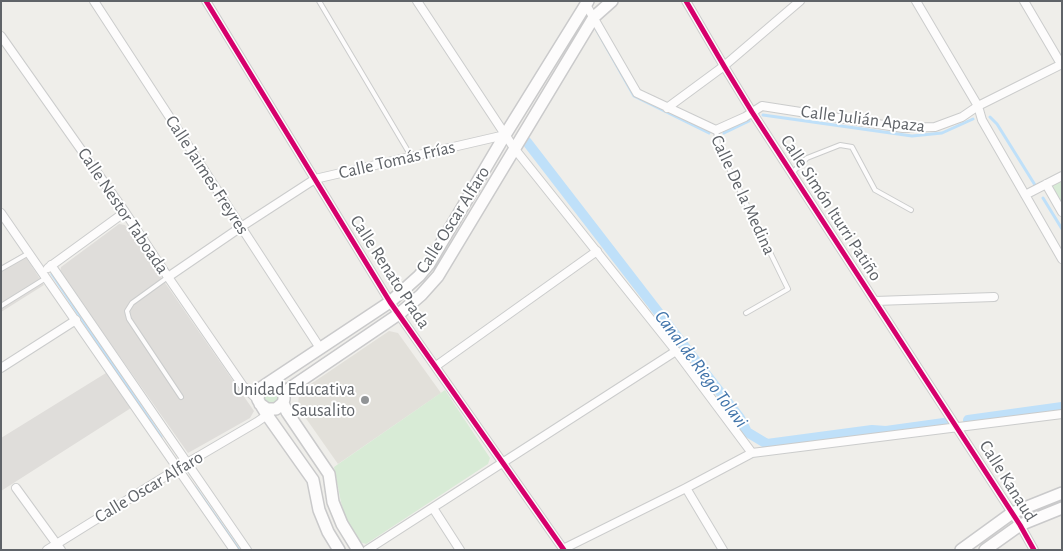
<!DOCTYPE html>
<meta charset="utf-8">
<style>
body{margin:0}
#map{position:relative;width:1063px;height:551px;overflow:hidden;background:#efeeea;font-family:"Alegreya Sans",sans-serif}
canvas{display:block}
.frame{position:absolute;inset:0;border:2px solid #5f6368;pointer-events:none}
</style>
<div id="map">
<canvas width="1063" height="551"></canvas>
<div class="frame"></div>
</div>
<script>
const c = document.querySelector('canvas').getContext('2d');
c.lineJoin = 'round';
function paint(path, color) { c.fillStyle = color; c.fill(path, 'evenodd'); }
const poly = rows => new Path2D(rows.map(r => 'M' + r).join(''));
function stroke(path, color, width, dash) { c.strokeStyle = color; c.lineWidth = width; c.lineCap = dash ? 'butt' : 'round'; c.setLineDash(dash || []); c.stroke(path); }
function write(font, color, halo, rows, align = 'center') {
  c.font = font + ' "Alegreya Sans",sans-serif'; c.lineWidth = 4; c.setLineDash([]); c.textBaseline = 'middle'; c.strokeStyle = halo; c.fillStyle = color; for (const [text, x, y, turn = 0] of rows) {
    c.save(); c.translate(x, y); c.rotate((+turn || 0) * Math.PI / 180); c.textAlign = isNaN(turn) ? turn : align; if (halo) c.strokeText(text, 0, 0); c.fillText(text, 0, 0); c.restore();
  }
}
paint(poly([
 [119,224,125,225,254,411,250,418,188,453,60,272,61,267],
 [23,253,44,285,1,312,1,266],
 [106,373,131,408,1,491,1,438]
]), '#dfddda');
paint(poly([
 [389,331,398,333,441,393,338,464,298,407,299,392]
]), '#e2e0da');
paint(poly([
 [1062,181,1062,204,1052,186],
 '264 396a7 7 0 1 1 14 0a7 7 0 1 1-14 0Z',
 [445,390,490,458,488,464,366,544,360,542,347,523,341,502,334,467]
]), '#d8ebd6');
stroke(poly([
 [595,27,634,96,709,133],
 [763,115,912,136,942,133,973,119],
 [990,117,997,124,1035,185],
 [724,133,749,121],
 [1043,198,1062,229],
 [52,274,161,437],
 [195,487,239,550]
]), '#bfe0f9', 3);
stroke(poly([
 [527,142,740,418,747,432,767,444,872,430,886,431,951,422],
 [968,420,1062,407]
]), '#bfe0f9', 10);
const service = poly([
 [319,1,411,156],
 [716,130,718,146,788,289,746,313],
 [792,173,807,158,840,145,852,147,875,190,911,210],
 [1,269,29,253],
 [168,277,132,303,127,311,129,319,181,397],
 [1,306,46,278]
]);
const minor = poly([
 [94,1,320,348],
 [206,1,390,302,564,550],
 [417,1,514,148,676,351,752,453],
 [686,1,724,66,752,112,1020,525,1034,550],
 [916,1,978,106,982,120,1062,259],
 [1024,1,1061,64],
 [585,3,637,93,716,130,745,117,762,106,903,128,935,127,962,117,978,106,1062,64],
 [1,36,125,212,168,277,243,386,258,400],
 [667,108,724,66,800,1],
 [1046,184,1062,212],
 [1025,195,1062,176],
 [1,213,234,550],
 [51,265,247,550],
 [48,268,125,212],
 [168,277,241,227,315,179,505,135],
 [875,301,994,297],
 [436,366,597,251],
 [1,368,76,320],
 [16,488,61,550],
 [686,488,723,550],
 [433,508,460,550],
 [563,549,686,488,752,453,1062,414],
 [47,550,177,469,257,422,270,413],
 [367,550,676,351]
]);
const secondary = poly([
 [284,394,290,388,399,314,421,295,438,276,594,17,612,1],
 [283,403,287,412,329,474,333,502,342,524,358,550],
 [260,404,267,409,276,409,283,403,284,399,284,394,280,387,273,384,266,385],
 [339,550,328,532,319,510,313,480,267,415,258,400,259,391,262,387,390,302,419,276,429,264,505,135,588,1],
 [961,550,1012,513,1062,493],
 [985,550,1020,525,1062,508]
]);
stroke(service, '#cbcccc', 6);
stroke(minor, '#cbcccc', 10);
stroke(secondary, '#cacacb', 14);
stroke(service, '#fdfcfc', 4);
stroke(minor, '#fdfcfc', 8);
stroke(secondary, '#fdfcfc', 11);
stroke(poly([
 [206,1,390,302,564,550],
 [686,1,724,66,752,112,1020,525,1034,550]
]), '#d6006c', 5);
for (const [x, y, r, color] of [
 [365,400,5,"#919496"]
]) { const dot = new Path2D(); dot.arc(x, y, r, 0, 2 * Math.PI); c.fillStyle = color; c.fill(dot); stroke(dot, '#fff', 2); }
write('18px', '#5f6368', '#fff', [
 ["Calle Julián Apaza",863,119,7],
 ["Calle Tomás Frías",397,160,-13],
 ["Calle Jaimes Freyres",207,175,57],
 ["Calle De la Medina",743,195,65],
 ["Calle Simón Iturri Patiño",831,208,57],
 ["Calle Nestor Taboada",123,211,56],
 ["Calle Oscar Alfaro",453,220,-58],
 ["Calle Renato Prada",390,272,57],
 ["Calle Kanaud",1008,481,58],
 ["Calle Oscar Alfaro",149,487,-31]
]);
write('18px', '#5f6368', '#fff', [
 ["Unidad Educativa",355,390],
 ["Sausalito",355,411]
], 'right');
write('italic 19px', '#4174aa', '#fff', [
 ["Canal de Riego Tolavi",701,369,53]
]);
</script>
